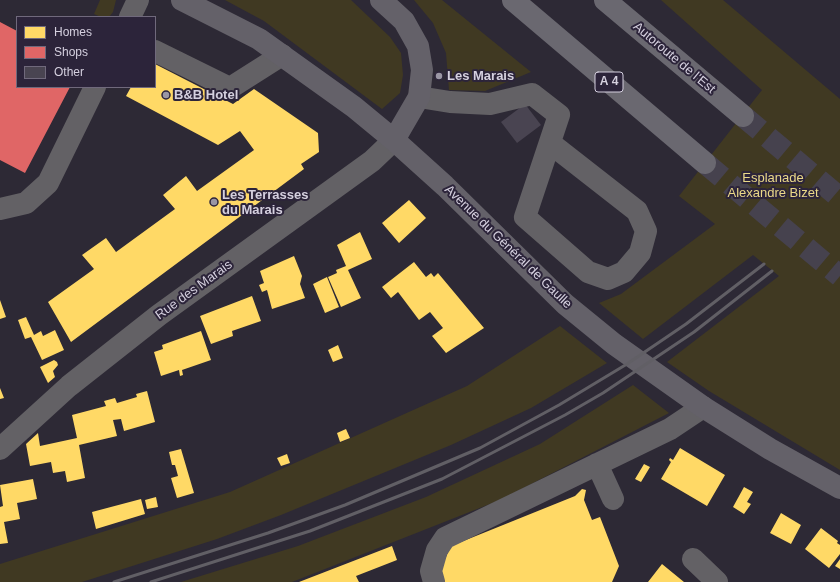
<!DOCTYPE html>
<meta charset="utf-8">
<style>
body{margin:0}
#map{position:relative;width:840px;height:582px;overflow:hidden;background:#2d2935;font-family:Helvetica,sans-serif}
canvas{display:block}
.legend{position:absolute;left:16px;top:16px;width:140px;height:72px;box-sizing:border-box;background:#2c243a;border:1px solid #70697c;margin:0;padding:5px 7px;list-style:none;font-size:12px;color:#d5d0df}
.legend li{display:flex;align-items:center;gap:8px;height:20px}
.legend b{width:20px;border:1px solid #70697c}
</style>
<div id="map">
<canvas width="840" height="582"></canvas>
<ul class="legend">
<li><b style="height:11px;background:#ffd966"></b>Homes</li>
<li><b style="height:11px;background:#e06666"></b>Shops</li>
<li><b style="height:11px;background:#494451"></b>Other</li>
</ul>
</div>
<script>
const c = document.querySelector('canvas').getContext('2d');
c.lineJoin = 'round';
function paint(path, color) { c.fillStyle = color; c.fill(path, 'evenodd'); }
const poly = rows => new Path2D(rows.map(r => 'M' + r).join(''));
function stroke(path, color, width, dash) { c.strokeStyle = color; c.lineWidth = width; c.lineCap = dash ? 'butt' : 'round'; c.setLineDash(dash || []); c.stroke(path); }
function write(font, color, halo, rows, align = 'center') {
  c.font = font + ' Helvetica,sans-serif'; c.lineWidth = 4; c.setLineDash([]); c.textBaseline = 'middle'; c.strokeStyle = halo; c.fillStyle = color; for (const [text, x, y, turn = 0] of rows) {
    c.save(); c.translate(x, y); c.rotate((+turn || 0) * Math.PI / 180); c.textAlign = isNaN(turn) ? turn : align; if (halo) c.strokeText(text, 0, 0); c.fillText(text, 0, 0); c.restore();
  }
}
paint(poly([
 [100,0,116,0,113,12,109,17,101,17,94,14],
 [225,0,351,0,390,37,401,53,403,75,400,93,382,109,264,21],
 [414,0,442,0,531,72,485,91,449,90,446,53,433,23],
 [661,0,723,0,840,99,840,470,709,391,667,362,779,276,753,255,643,339,599,303,621,294,715,224,679,196,762,90],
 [560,326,607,363,531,408,451,445,281,515,217,539,82,582,0,582,0,564,230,492,467,386],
 [633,385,669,413,500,500,292,582,181,582,298,546,426,497,540,444]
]), '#403922');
paint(poly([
 [155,64,233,104,254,89,318,133,319,152,301,164,304,169,71,342,48,302,94,269,82,255,106,238,116,252,175,209,163,195,186,176,197,191,254,150,240,131,218,145,126,96,131,87,155,87],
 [409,200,426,218,399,243,382,223],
 [360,232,372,259,348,270,361,298,341,307,328,277,337,273,336,270,346,266,337,245],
 [294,256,302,276,300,284,305,298,272,309,267,290,262,292,259,285,264,283,260,271],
 [414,262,426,277,431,273,434,277,438,273,484,328,446,353,432,336,443,328,430,312,419,320,398,292,391,298,382,287],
 [327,277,339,307,325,313,313,284],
 [252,296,261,321,232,331,233,336,211,344,200,316],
 [0,300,6,317,0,319],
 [26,317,34,335,41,331,43,336,55,330,64,350,42,360,31,337,25,339,18,320],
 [201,331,211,360,182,370,183,375,180,376,179,370,161,376,154,352,163,349,162,345],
 [338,345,343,358,333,362,328,350],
 [54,360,57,362,58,365,53,371,55,377,48,383,40,367],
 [0,388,4,398,0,399],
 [147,391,155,422,124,431,121,419,113,420,117,436,79,445,85,478,67,482,65,471,53,473,51,462,30,466,26,444,38,433,40,446,77,438,72,415,106,406,104,401,115,398,117,403,137,397,136,394],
 [346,429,350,438,340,442,337,433],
 [680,448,725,475,707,506,661,479,671,462,669,460,670,458,673,460],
 [181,449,194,493,177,498,171,478,178,476,175,465,172,465,169,452],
 [287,454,290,463,281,466,277,458],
 [644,464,650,467,641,482,635,479],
 [33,479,37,499,17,503,20,519,4,522,8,543,0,544,0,507,3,506,0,485],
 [744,487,753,492,747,502,751,504,744,514,733,507],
 [582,489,586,490,584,500,592,520,600,517,619,566,612,582,445,582,440,570,451,546,575,496],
 [156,497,158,507,147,509,145,500],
 [141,499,145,514,96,529,92,512],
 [781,513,801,525,791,544,770,533],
 [821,528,838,541,837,543,840,545,840,554,829,568,805,549],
 [392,546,397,560,356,576,359,582,299,582],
 [840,559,840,569,835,566],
 [662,564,684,582,648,582]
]), '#ffd966');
paint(poly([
 [0,22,17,31,17,87,70,87,25,173,0,160]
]), '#e06666');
paint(poly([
 [525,104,541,125,517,143,501,122]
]), '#494451');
stroke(poly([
 [743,116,840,198],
 [705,163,840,276]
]), '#46424e', 22, [22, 11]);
stroke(poly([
 [130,17,138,0],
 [155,51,230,88,282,55],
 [419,97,450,102,490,104,532,94,559,115,525,217,588,272,608,279,624,272,640,253,646,231,637,211,550,143],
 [0,209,26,203,48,183,95,87],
 [0,449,69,386,159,315,372,161,394,140],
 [597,464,613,499],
 [693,559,717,582],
 [434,582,431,571,437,550,445,538,670,429,703,407]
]), '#636165', 22);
stroke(poly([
 [182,0,259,39,354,107,394,140,445,186,565,304,614,344,703,407,770,449,840,488],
 [381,0,404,21,418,46,422,70,419,97,394,140]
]), '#646169', 22);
stroke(poly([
 [513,0,705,163],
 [605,0,743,116]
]), '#6a6870', 22);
stroke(poly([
 [114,582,268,533,345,505,480,448,559,405,627,364,686,324,764,264],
 [151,582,310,531,442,479,565,415,603,393,694,332,772,271]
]), '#615f65', 3);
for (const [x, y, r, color] of [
 [439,76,4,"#9a96a4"],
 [166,95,4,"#9a96a4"],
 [214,202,4,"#9a96a4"]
]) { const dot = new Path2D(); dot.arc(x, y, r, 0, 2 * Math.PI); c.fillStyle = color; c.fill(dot); stroke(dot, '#2c243a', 1.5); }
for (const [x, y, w] of [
 [609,82,28]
]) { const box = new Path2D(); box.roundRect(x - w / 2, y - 10, w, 20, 3); c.fillStyle = '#2c243a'; c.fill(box); stroke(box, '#d5d0df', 1); }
write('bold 12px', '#d5d0df', null, [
 ["A 4",609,82]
]);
write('13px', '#d5d0df', '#2c243a', [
 ["Autoroute de l’Est",674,58,40],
 ["Avenue du Général de Gaulle",508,247,44],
 ["Rue des Marais",194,290,-36]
]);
write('bold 13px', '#d5d0df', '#2c243a', [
 ["Les Marais",447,76],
 ["B&B Hotel",174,95],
 ["Les Terrasses",222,195],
 ["du Marais",222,210]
], 'left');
write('13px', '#ead888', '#2c243a', [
 ["Esplanade",773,178],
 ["Alexandre Bizet",773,193]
]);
</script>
